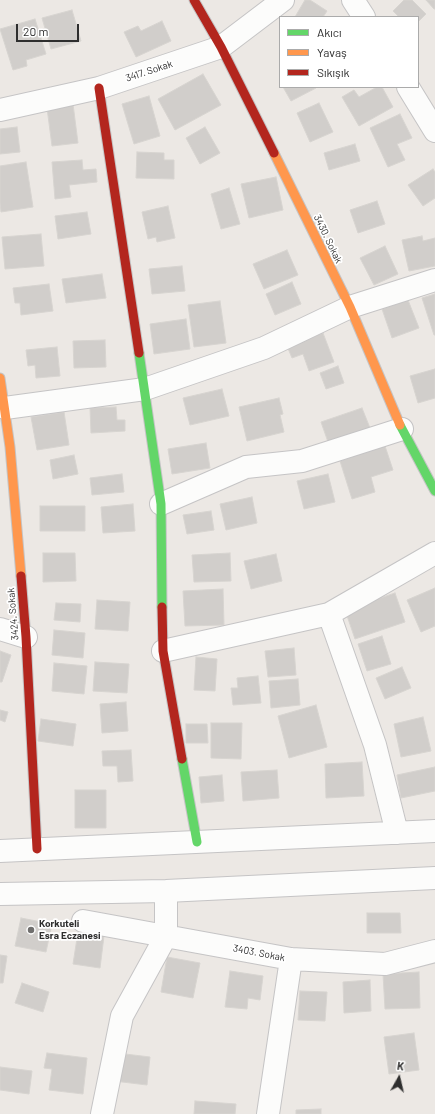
<!DOCTYPE html>
<meta charset="utf-8">
<style>
body{margin:0}
#map{position:relative;width:435px;height:1114px;overflow:hidden;background:#ece8e4;font-family:Barlow,sans-serif}
canvas{display:block}
.legend{position:absolute;left:279px;top:16px;width:140px;height:72px;box-sizing:border-box;background:#fff;border:1px solid #ababab;margin:0;padding:5px 7px;list-style:none;font-size:12px;color:#2e2e2e}
.legend li{display:flex;align-items:center;gap:8px;height:20px}
.legend b{width:20px;border:1px solid #ababab}
.north{position:absolute;left:379px;top:1058px;width:40px;height:40px;-webkit-text-stroke:3px #fff;paint-order:stroke;rotate:8deg;font-size:11px;font-weight:700;line-height:16px;text-align:center;color:#2e2e2e}
.north::after{content:'';display:block;margin:auto;width:14px;height:18px;background:#2e2e2e;clip-path:polygon(50% 0,100% 100%,50% 72%,0 100%)}
.scale{position:absolute;left:16px;top:24px;width:63px;height:18px;box-sizing:border-box;border:2px solid #2e2e2e;border-top:0;padding-left:5px;font-size:12px;line-height:14px;white-space:nowrap;color:#2e2e2e;-webkit-text-stroke:3px #fff;paint-order:stroke}
</style>
<div id="map">
<canvas width="435" height="1114"></canvas>
<ul class="legend">
<li><b style="height:5px;background:#63d668"></b>Akıcı</li>
<li><b style="height:5px;background:#ff974d"></b>Yavaş</li>
<li><b style="height:5px;background:#b3261e"></b>Sıkışık</li>
</ul>
<div class="north">K</div>
<div class="scale">20 m</div>
</div>
<script>
const c = document.querySelector('canvas').getContext('2d');
c.lineJoin = 'round';
function paint(path, color) { c.fillStyle = color; c.fill(path, 'evenodd'); }
const poly = rows => new Path2D(rows.map(r => 'M' + r).join(''));
function stroke(path, color, width, dash) { c.strokeStyle = color; c.lineWidth = width; c.lineCap = dash ? 'butt' : 'round'; c.setLineDash(dash || []); c.stroke(path); }
function write(font, color, halo, rows, align = 'center') {
  c.font = font + ' Barlow,sans-serif'; c.lineWidth = 3.5; c.setLineDash([]); c.textBaseline = 'middle'; c.strokeStyle = halo; c.fillStyle = color; for (const [text, x, y, turn = 0] of rows) {
    c.save(); c.translate(x, y); c.rotate((+turn || 0) * Math.PI / 180); c.textAlign = isNaN(turn) ? turn : align; if (halo) c.strokeText(text, 0, 0); c.fillText(text, 0, 0); c.restore();
  }
}
const building = poly([
 [305,0,310,0,327,11,323,17,295,17,305,0],
 [404,0,412,0,426,14,418,22,418,17,399,17,393,11,404,0],
 [426,0,435,0,435,9,434,9,426,0],
 [72,10,81,41,51,49,42,18,72,10],
 [35,19,46,54,26,60,27,66,13,70,0,29,35,19],
 [162,21,171,41,136,57,124,32,138,26,141,31,162,21],
 [203,74,221,105,175,130,158,99,203,74],
 [283,87,316,87,316,88,291,101,283,87],
 [377,87,382,87,393,107,359,126,342,97,354,90,359,97,377,87],
 [149,96,160,136,134,144,122,104,149,96],
 [319,103,333,132,310,142,297,113,319,103],
 [73,104,78,143,52,146,47,108,73,104],
 [400,114,412,138,397,144,405,160,388,167,370,128,400,114],
 [17,127,20,152,0,154,0,129,17,127],
 [205,127,220,153,200,164,186,138,205,127],
 [355,144,360,161,329,170,324,153,355,144],
 [137,152,164,153,164,160,174,160,174,179,136,178,137,152],
 [82,160,83,170,96,169,97,182,69,185,71,197,55,199,52,162,82,160],
 [26,162,33,207,1,212,0,203,0,166,26,162],
 [433,169,435,172,435,198,423,206,408,185,433,169],
 [276,177,283,210,249,218,241,184,276,177],
 [229,188,240,224,221,229,211,194,229,188],
 [377,201,385,224,358,233,350,210,377,201],
 [168,206,175,238,157,242,156,237,148,239,142,212,168,206],
 [87,212,91,234,58,239,55,216,87,212],
 [41,234,44,266,5,269,2,237,41,234],
 [422,236,423,241,435,238,435,266,409,271,402,240,422,236],
 [385,246,398,274,374,285,360,258,385,246],
 [287,250,298,275,264,289,253,264,287,250],
 [182,266,185,291,152,294,149,269,182,266],
 [102,274,106,298,66,303,62,279,102,274],
 [292,282,301,304,275,315,266,294,292,282],
 [49,284,53,311,21,315,20,303,15,303,13,288,49,284],
 [435,294,435,335,434,335,422,298,435,294],
 [408,300,419,328,392,338,382,309,408,300],
 [220,301,226,343,194,347,188,305,220,301],
 [186,319,190,349,154,354,150,324,186,319],
 [323,333,334,362,309,371,303,354,292,358,287,346,323,333],
 [105,340,106,367,74,368,73,341,105,340],
 [57,347,60,376,36,378,35,365,28,366,26,350,57,347],
 [338,366,344,383,326,389,320,373,338,366],
 [435,369,435,398,418,403,410,376,435,369],
 [222,389,229,416,190,425,183,398,222,389],
 [279,398,283,414,280,415,284,432,247,441,239,407,279,398],
 [116,407,117,420,125,420,125,431,91,433,90,408,116,407],
 [362,408,370,428,328,442,321,422,362,408],
 [64,412,69,445,37,450,31,417,64,412],
 [206,443,210,468,172,474,168,449,206,443],
 [385,446,393,470,371,477,375,492,352,499,340,461,385,446],
 [74,455,78,474,53,479,50,460,74,455],
 [122,474,124,492,92,495,90,478,122,474],
 [328,474,335,502,304,509,297,481,328,474],
 [252,497,257,523,226,530,220,504,252,497],
 [133,504,135,531,103,533,101,507,133,504],
 [40,506,85,506,85,531,40,531,40,506],
 [211,511,214,530,187,534,183,515,211,511],
 [43,553,75,553,76,581,43,582,43,553],
 [230,553,231,581,194,582,192,555,230,553],
 [276,554,282,581,251,589,244,561,276,554],
 [435,588,435,626,421,632,407,600,435,588],
 [223,589,224,625,185,626,183,591,223,589],
 [395,593,405,622,355,639,345,610,395,593],
 [97,600,130,602,128,631,95,629,97,600],
 [56,603,81,604,80,622,54,620,56,603],
 [54,630,85,633,83,658,52,655,54,630],
 [382,636,391,664,367,671,358,644,382,636],
 [294,648,296,675,268,677,265,651,294,648],
 [0,651,11,655,2,682,0,682,0,651],
 [196,657,217,659,215,691,194,690,196,657],
 [95,662,129,664,127,693,93,691,95,662],
 [54,663,87,666,84,694,52,691,54,663],
 [402,667,411,688,385,699,376,678,402,667],
 [258,676,261,703,233,705,231,688,238,688,237,678,258,676],
 [298,679,300,705,271,708,269,681,298,679],
 [126,702,128,731,102,733,100,704,126,702],
 [316,705,327,747,289,758,278,716,316,705],
 [0,710,8,712,5,722,0,720,0,710],
 [423,717,431,751,401,757,394,724,423,717],
 [41,719,76,724,73,746,38,741,41,719],
 [211,723,242,723,241,759,211,758,211,723],
 [186,724,207,724,208,743,186,743,186,724],
 [131,750,133,781,118,782,117,766,103,766,102,751,131,750],
 [362,762,364,796,326,798,325,764,362,762],
 [435,767,435,791,401,798,397,775,435,767],
 [277,770,279,798,243,801,241,772,277,770],
 [222,775,224,801,201,803,199,777,222,775],
 [75,790,106,790,106,828,75,828,75,790],
 [367,913,400,913,401,933,367,933,367,913],
 [21,918,52,924,46,952,15,946,21,918],
 [78,932,104,936,100,968,73,964,78,932],
 [0,955,7,956,3,983,0,983,0,955],
 [167,957,200,963,193,998,161,992,167,957],
 [230,971,263,976,260,1000,248,998,247,1009,225,1007,230,971],
 [419,972,420,1008,385,1009,383,974,419,972],
 [370,980,371,1011,344,1013,343,982,370,980],
 [22,983,49,992,43,1012,15,1003,22,983],
 [300,991,327,992,325,1021,298,1020,300,991],
 [414,1033,419,1070,389,1074,384,1037,414,1033],
 [47,1053,87,1058,83,1094,49,1090,52,1069,44,1068,47,1053],
 [117,1053,150,1057,147,1085,114,1081,117,1053],
 [0,1067,32,1071,29,1094,0,1090,0,1067],
 [195,1101,236,1104,235,1114,194,1114,195,1101],
 [321,1109,321,1114,296,1114,296,1110,321,1109]
]);
paint(building, '#d1cecb');
stroke(building, '#d7d4d0', 1);
const street = poly([
 [353,0,364,17],
 [408,87,435,131],
 [0,110,99,88,221,47,283,0],
 [5,408,145,389,264,348,350,307,435,280],
 [161,504,246,467,302,461,402,429],
 [329,614,375,745,397,833],
 [0,629,26,637],
 [163,651,329,614,435,553],
 [0,851,435,831],
 [0,894,166,891,435,878],
 [83,921,291,959,385,964,435,951],
 [102,1114,122,1016,166,936,166,891],
 [268,1114,291,959]
]);
const fast = poly([
 [139,353,161,504,162,607],
 [400,425,435,491],
 [182,759,197,842]
]);
const slow = poly([
 [274,153,350,307,400,425],
 [0,378,10,447,21,576]
]);
const jam = poly([
 [194,0,221,47,274,153],
 [99,88,139,353],
 [21,576,26,637,37,849],
 [162,607,163,651,182,759]
]);
stroke(street, '#c5c4c5', 24);
stroke(fast, '#c5c4c5', 11);
stroke(slow, '#c5c4c5', 11);
stroke(jam, '#c5c4c5', 11);
stroke(street, '#fcfcfb', 22);
stroke(fast, '#63d668', 9);
stroke(slow, '#ff974d', 9);
stroke(jam, '#b3261e', 9);
for (const [x, y, r, color] of [
 [31,930,4,"#706f6e"]
]) { const dot = new Path2D(); dot.arc(x, y, r, 0, 2 * Math.PI); c.fillStyle = color; c.fill(dot); stroke(dot, '#fff', 1.5); }
write('10px', '#2e2e2e', '#fff', [
 ["3417. Sokak",149,71,-18],
 ["3430. Sokak",328,239,64],
 ["3424. Sokak",13,614,-95],
 ["3403. Sokak",259,953,11]
]);
write('bold 10px', '#2e2e2e', '#fff', [
 ["Korkuteli",39,924],
 ["Esra Eczanesi",39,936]
], 'left');
</script>
